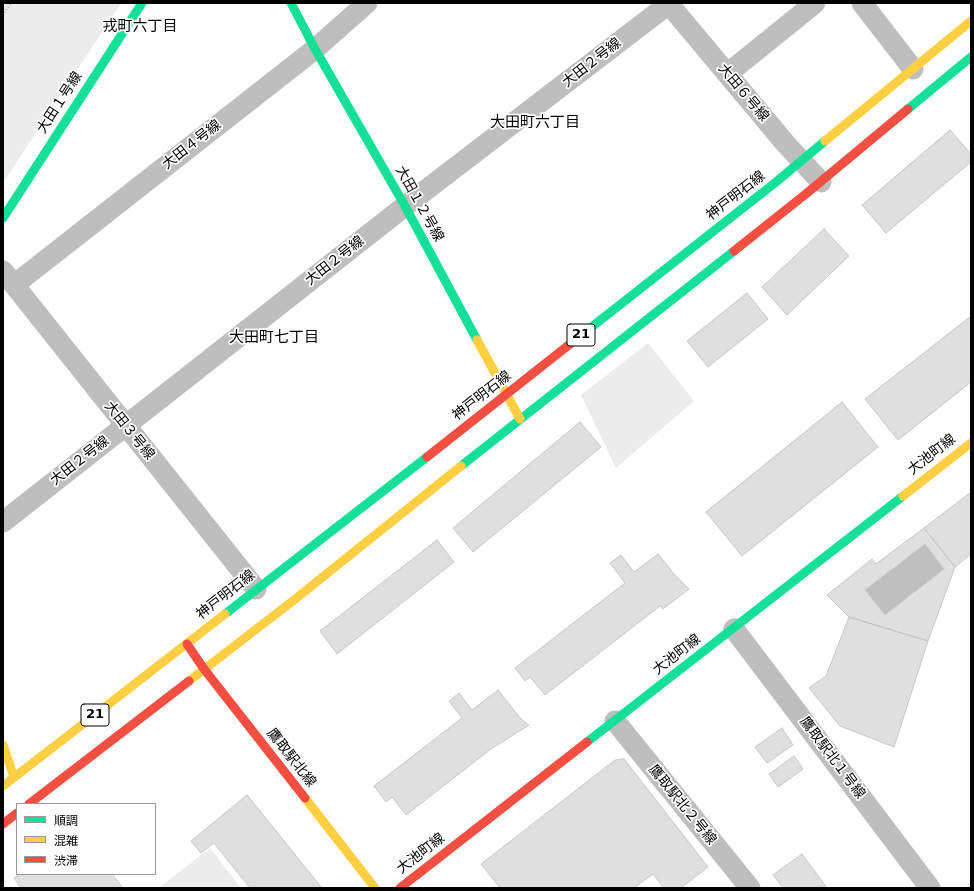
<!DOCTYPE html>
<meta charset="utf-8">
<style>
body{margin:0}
#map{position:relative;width:974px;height:891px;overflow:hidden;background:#fff;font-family:"DejaVu Sans","Noto Sans JP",sans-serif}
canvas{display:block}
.frame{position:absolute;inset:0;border:4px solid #000;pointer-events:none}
.legend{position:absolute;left:16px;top:803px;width:140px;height:72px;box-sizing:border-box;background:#fff;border:1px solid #999;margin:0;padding:5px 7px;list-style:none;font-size:12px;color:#000}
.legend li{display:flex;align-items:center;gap:8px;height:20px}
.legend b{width:20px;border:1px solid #999}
</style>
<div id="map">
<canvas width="974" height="891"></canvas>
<div class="frame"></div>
<ul class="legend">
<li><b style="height:5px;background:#16e098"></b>順調</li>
<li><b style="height:5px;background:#ffcf43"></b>混雑</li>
<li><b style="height:5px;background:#f24e42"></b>渋滞</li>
</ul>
</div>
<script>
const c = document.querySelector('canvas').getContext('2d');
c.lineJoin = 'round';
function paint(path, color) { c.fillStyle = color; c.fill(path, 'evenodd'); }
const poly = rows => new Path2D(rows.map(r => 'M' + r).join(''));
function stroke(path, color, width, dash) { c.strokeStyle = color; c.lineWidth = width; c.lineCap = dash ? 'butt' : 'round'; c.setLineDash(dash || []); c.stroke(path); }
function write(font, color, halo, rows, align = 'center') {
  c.font = font + ' "DejaVu Sans","Noto Sans JP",sans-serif'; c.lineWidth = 3.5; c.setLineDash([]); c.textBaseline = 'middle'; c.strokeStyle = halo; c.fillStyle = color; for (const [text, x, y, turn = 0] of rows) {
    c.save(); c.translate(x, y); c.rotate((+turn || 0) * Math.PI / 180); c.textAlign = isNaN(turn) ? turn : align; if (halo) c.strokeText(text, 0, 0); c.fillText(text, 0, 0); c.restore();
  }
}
paint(poly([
 [3,3,121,3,3,183],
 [648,343,694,401,616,468,581,395],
 [210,848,241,888,159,888]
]), '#ececec');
paint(poly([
 [925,544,944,569,885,615,865,590]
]), '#bfbfbf');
const building = poly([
 [950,130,971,154,971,162,886,233,862,205,950,130],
 [824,229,849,256,787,315,762,287,824,229],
 [747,293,768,319,708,367,687,341,747,293],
 [971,316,971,382,898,440,865,399,971,316],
 [842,402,878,447,742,556,706,512,842,402],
 [580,422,601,447,473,552,453,528,580,422],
 [971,492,971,554,955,567,924,528,971,492],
 [924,528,955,567,928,641,849,617,827,595,872,559,876,564,924,528],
 [925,544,944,569,885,615,865,590,925,544],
 [437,540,454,562,337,654,320,631,437,540],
 [658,554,674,574,689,589,663,609,660,606,545,695,530,677,525,681,515,668,625,583,610,563,621,555,634,572,658,554],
 [849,617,928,641,894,747,840,726,809,688,826,676,849,617],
 [498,690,521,719,529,725,491,749,406,815,392,797,386,802,374,786,462,718,449,701,459,693,472,710,498,690],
 [782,728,793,745,767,763,755,747,782,728],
 [794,756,803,769,778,787,769,774,794,756],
 [624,759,708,867,681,888,664,888,653,874,634,888,500,888,481,864,615,760,624,759],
 [247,795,322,888,250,888,214,843,201,853,191,841,247,795],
 [802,854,827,888,783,888,773,875,802,854],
 [20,874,112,874,123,888,21,888,14,878,20,874]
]);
paint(building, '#dfdfdf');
stroke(building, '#c7c7c7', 1);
stroke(poly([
 [3,15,11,3]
]), '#b9b9b9', 2.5, [1, 2]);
stroke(poly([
 [668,3,785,143,821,182],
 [862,3,913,69],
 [727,74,815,3],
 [3,271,256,589],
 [14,285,315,49,367,3],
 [3,522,405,206,670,3],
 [734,629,930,888],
 [615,721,750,888]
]), '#bebebe', 21);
stroke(poly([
 [291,3,315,49,405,206,477,340],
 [908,109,971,57],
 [3,218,142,3],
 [570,344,776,182,825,141],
 [461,466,734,251],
 [225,614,427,457],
 [587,742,903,496]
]), '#16e098', 9);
stroke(poly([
 [825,141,971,21],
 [477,340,520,419],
 [903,496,971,443],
 [189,681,294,600,461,466],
 [3,745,14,777],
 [3,786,225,614],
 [305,798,375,888]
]), '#ffcf43', 9);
stroke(poly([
 [734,251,807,193,908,109],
 [427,457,570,344],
 [187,644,204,669,305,798],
 [29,804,189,681],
 [3,824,17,813],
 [400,888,587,742]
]), '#f24e42', 9);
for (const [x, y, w] of [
 [581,335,28],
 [95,715,28]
]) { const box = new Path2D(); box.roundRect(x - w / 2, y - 11, w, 22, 3); c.fillStyle = '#fff'; c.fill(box); stroke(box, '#000', 1); }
write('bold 13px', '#000', null, [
 ["21",581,335],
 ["21",95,715]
]);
write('14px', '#000', '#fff', [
 ["大田２号線",592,63,-38],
 ["大田６号線",743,93,50],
 ["大田１号線",60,103,-57],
 ["大田４号線",192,145,-38],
 ["神戸明石線",736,196,-38],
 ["大田１２号線",419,204,61],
 ["大田２号線",335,261,-38],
 ["神戸明石線",482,396,-38],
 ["大田３号線",129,431,51],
 ["大池町線",932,455,-38],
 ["大田２号線",80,461,-38],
 ["神戸明石線",226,595,-38],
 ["大池町線",677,655,-38],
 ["鷹取駅北線",291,758,52],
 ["鷹取駅北１号線",832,758,53],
 ["鷹取駅北２号線",682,805,51],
 ["大池町線",421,854,-38]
]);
write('15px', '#000', '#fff', [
 ["戎町六丁目",140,27],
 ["大田町六丁目",535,123],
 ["大田町七丁目",274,338]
]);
</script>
